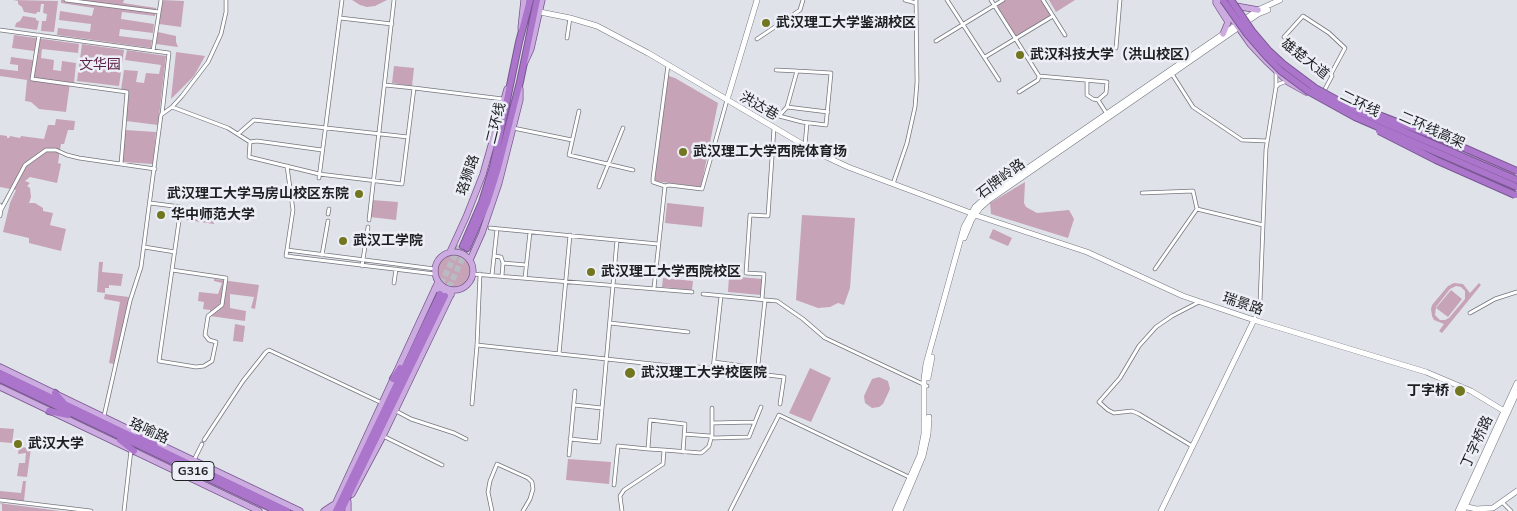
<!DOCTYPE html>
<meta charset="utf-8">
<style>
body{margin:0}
canvas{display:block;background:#e0e2ea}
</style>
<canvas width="1517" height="511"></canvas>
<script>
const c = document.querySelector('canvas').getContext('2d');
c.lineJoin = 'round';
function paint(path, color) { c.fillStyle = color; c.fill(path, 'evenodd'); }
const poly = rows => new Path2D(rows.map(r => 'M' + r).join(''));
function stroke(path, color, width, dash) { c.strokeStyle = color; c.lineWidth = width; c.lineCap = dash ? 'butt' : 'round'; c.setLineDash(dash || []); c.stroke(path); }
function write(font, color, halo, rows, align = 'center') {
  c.font = font + ' Mulish,"Noto Sans SC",sans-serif'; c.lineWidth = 5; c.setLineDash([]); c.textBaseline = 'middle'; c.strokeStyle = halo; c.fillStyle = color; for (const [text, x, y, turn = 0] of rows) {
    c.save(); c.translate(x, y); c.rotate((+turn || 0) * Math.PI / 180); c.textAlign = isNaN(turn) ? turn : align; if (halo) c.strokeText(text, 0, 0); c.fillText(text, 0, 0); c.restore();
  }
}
paint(poly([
 [13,0,58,1,54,32,41,31,42,21,46,21,47,14,43,13,44,4,41,4,40,12,37,12,36,14,24,12,22,7,18,4,18,1],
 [61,0,124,0,123,3,156,8,155,16,122,12,121,19,154,24,153,33,120,29,119,36,152,40,151,48,57,35,58,28,90,32,91,24,59,20,60,11,92,16,94,8,61,3],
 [162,0,184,1,181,27,159,24],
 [352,0,387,0,375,6,367,7,360,5],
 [1003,0,1043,0,1053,16,1015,39,994,5],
 [1049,0,1075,0,1056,12],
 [23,16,36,18,36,20,39,21,37,30,15,27,16,23,20,21],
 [158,32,176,36,176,42,178,47,156,44],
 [14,35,79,44,78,53,42,49,41,58,54,60,53,70,61,71,62,61,76,63,74,83,70,83,66,112,39,109,31,102,25,101,27,80,0,76,0,69,18,71,18,65,10,64,11,57,33,60,34,51,12,48],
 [82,44,124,50,119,86,77,81],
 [127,50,166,56,158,125,126,121,129,91,121,90,124,70,138,71,136,82,144,83,146,73,159,74,161,65,125,60],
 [176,52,205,56,194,76,171,99],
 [394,66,414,68,412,86,392,83],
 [669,76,675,78,718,103,701,187,654,181,667,77],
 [56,119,75,121,74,130,68,130,64,144,61,144,58,163,61,164,57,183,30,177,25,181,30,183,27,186,30,188,31,197,29,203,35,203,43,208,43,211,53,213,50,225,66,229,61,251,29,243,29,238,3,232,10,203,16,190,0,187,0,135,7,136,7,138,9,138,10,136,20,138,21,136,44,139,48,125,55,125],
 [125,130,156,132,153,164,123,162],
 [1025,182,1024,203,1026,207,1037,213,1069,210,1074,219,1068,238,991,214,990,203],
 [372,200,398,202,396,220,370,217],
 [667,203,704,207,702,227,665,223],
 [182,210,215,214,214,224,181,219],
 [802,215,855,218,850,288,844,305,838,303,830,307,818,308,796,300],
 [993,229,1012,238,1008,246,989,238],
 '437 271a17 17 0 1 1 34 0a17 17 0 1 1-34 0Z',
 [99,262,103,262,102,272,123,274,121,286,109,285,109,288,105,288,105,293,97,292],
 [729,276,762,279,761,295,728,292],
 [663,278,693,281,692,290,662,287],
 [214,279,259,285,255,309,251,308,254,297,230,294,230,308,246,311,245,321,210,316,210,310,203,309,204,302,198,301,199,292,218,294,222,283,214,281],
 [1454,283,1463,284,1470,293,1479,283,1481,285,1442,333,1439,331,1444,324,1434,320,1432,316,1431,309,1432,305,1448,286],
 [1456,286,1461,287,1465,291,1465,299,1449,318,1445,320,1440,320,1435,315,1436,307,1450,289],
 [1451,290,1462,299,1448,317,1436,308],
 [105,294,129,297,114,364,109,363,120,302,104,299],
 [235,324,245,326,243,342,233,341],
 [810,368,831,378,811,422,789,413],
 [879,377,888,381,890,389,883,404,879,407,872,408,865,403,864,396,872,379],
 [0,428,14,429,12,443,0,442],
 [19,447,31,448,27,477,17,476,19,463,25,463,26,453,18,454],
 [568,459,611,462,609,484,566,480],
 [23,481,26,481,24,501,0,498,0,491,21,493],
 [0,503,6,504,60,511,2,511,2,505]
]), '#c7a3b7');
stroke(poly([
 [437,292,460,245],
 [445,296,467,248]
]), '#b9bbc2', 6, [6, 3]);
const street = poly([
 [66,0,159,12],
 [905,0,916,3],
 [947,0,999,80],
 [991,0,1039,76],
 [1043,0,1065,35],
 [340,18,392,24],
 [0,30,169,53,162,114],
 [39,35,32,79,127,92,121,164],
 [567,38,570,18],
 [757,39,800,10,803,0],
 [936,41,1003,0],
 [1116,48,1120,0],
 [153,51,161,0],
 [985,57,1053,16],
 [668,65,653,178,653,182,665,186,669,185,702,189,727,100],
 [776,70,797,71,831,73,826,125,802,122,779,116,787,107,797,71],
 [1276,71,1276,87,1279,84,1287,81],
 [1172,74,1193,107,1242,140,1267,141],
 [1039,76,1107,82,1106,93,1098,100],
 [1087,81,1087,95,1093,99,1098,100,1107,114],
 [414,88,503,99],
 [1324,91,1332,76,1331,74,1345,48,1329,33,1303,16,1284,37,1306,57,1331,74],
 [1019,92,1038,80,1039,76],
 [172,107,228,128,250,142,249,157,319,174,402,184,414,88,385,85],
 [787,107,828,112],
 [579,111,569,155,633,170],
 [513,128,572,140],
 [238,134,254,120,408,137],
 [250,142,257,141,322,150],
 [805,145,807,123],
 [287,166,293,210,286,256,435,274],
 [319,178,342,0],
 [893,184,907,143,915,107,917,82,916,0],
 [599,187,623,128],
 [1142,193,1193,191,1197,209,1263,225],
 [150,203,181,207,159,361,196,367,204,366,212,361,216,342,209,340,205,335,208,316,222,305,226,278,172,270],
 [0,205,1,210,0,216],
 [1,210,25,165,46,150,56,150,67,155,79,158,155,169],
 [328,214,329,209],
 [369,220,394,0],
 [490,228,658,244],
 [144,247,175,252],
 [287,250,435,269],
 [322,255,328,221],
 [494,256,501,257,503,263],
 [362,266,368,227],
 [1155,269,1197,209],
 [473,274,692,292],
 [492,275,497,229],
 [502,276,503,263,526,265],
 [525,278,530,232],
 [394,283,396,269],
 [654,288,665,186],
 [703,294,777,301,803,319,825,338,927,386],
 [762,299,764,274,746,273,750,215,768,216,774,128],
 [1470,313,1495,299,1517,292],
 [1254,320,1260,302,1266,149,1276,87],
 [610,323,688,332],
 [477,345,671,366],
 [559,354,570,235],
 [714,362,758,368],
 [690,366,784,377,780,404],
 [713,369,721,296],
 [757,374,765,300],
 [472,404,477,345,480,274],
 [574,405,602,408],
 [396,411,411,419,454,433,466,439],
 [104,416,130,301,141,267,161,115,172,107,182,96,208,62,221,34,226,12,226,0],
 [712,423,755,422],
 [684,434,710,436,714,438,749,437,761,407],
 [383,436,442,465],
 [570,439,599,442,617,240],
 [204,440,243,381,266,352,269,350,382,403],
 [1192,446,1139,414,1132,411,1114,413,1108,410,1099,402,1120,378,1139,346,1156,327,1172,316,1199,302],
 [664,450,701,453,705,450,709,446,712,435,712,408],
 [569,455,575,391],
 [194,460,202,444],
 [614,485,618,446,648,449],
 [0,500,91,511],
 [1502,502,1511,511],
 [124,511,131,450],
 [492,511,488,492,490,481,497,464,528,478,532,482,533,489,530,499,523,511],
 [622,511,620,496,624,490,663,464,664,450,648,449,650,420,685,424,683,452],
 [730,511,779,415,911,478]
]);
const secondary = poly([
 [540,12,570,18,597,26,648,53,814,151,848,167,971,213],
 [727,100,757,0],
 [975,215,1087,252,1183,296,1254,320,1426,372,1471,391,1504,411],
 [964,238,972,219,980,208,989,200,1258,14,1268,10],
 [928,378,932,357],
 [1463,506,1476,509,1493,508,1517,491],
 [895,511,920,455,924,434,924,379,926,364,964,227,975,207,987,196,1242,21,1258,10,1280,0],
 [900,511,923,456,928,434,929,417],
 [1161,511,1254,320],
 [1458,511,1517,383],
 [1463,511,1517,392]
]);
const primary = poly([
 [1216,0,1216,3,1228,22,1223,34],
 [1219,0,1250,44,1267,62,1288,82,1306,92],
 [1236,6,1258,10],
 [521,28,524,0],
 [525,62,531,49,542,0],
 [1406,129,1517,176],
 [1497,182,1517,191],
 '435 271a19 19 0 1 1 38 0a19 19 0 1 1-38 0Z',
 [450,252,466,217,483,174,507,89],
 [470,260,482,233,499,183,520,100,520,89],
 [435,288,451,295],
 [0,367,145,437],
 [0,387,259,511],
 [153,441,300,511],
 [352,494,383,436,453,290],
 [348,502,348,511],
 [324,511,333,505],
 [332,511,438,282]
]);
const highway = poly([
 [463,246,482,202,493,167,519,42,530,0],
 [467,248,487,203,498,168,520,82,537,0],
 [0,373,287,511],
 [0,379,277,511],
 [393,379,400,368],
 [55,393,63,402],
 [49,411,68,415],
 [138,437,156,442],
 [120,440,134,451],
 [336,511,440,294],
 [341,511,445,296]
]);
stroke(street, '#75777e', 4.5);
stroke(secondary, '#75777e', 6);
stroke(primary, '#795790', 7);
stroke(highway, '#795790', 8);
stroke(street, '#fff', 3);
stroke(secondary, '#fff', 5);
stroke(primary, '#ccace0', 5.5);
stroke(highway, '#aa75cb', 6);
const highwayBridge = poly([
 [1223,0,1247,34,1267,57,1281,71,1308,91,1355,117,1517,187],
 [1231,0,1252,31,1269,51,1283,64,1315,88,1359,112,1517,180],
 [1358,107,1462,147,1517,171],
 [1379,131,1436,160,1515,195]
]);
stroke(highwayBridge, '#795790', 8, []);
stroke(highwayBridge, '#aa75cb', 6);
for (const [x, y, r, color] of [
 [766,23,5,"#71761f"],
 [1020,55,5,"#71761f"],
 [683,152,5,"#71761f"],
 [359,194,5,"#71761f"],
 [161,215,5,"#71761f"],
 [343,241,5,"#71761f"],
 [591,272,5,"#71761f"],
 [630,373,6,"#71761f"],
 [1460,391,6,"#71761f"],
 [18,444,5,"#71761f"]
]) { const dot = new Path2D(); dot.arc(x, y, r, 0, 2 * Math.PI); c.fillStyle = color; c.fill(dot); stroke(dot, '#edeff7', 2); }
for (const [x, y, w] of [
 [193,471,42]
]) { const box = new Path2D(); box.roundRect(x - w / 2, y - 9.5, w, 19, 4); c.fillStyle = '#edeff7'; c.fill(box); stroke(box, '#1e1f22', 1); }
write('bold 12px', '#1e1f22', null, [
 ["G316",193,471]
]);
write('bold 14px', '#1e1f22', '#edeff7', [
 ["武汉理工大学鉴湖校区",776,23],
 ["武汉科技大学（洪山校区）",1030,55],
 ["武汉理工大学西院体育场",693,152],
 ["武汉理工大学马房山校区东院",349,194,"right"],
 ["华中师范大学",171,215],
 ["武汉工学院",353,241],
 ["武汉理工大学西院校区",601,272],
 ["武汉理工大学校医院",641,373],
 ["丁字桥",1449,391,"right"],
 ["武汉大学",28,444]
], 'left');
write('14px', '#1e1f22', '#edeff7', [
 ["雄楚大道",1305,59,38],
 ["二环线",1360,104,26],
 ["洪达巷",759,106,30],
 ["二环线",496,123,-76],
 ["二环线高架",1432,130,24],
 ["珞狮路",468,175,-71],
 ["石牌岭路",1001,179,-37],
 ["瑞景路",1243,304,19],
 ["珞喻路",149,431,25],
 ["丁字桥路",1477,442,-65]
]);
write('14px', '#5a2145', '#edeff7', [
 ["文华园",100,65]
]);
</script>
